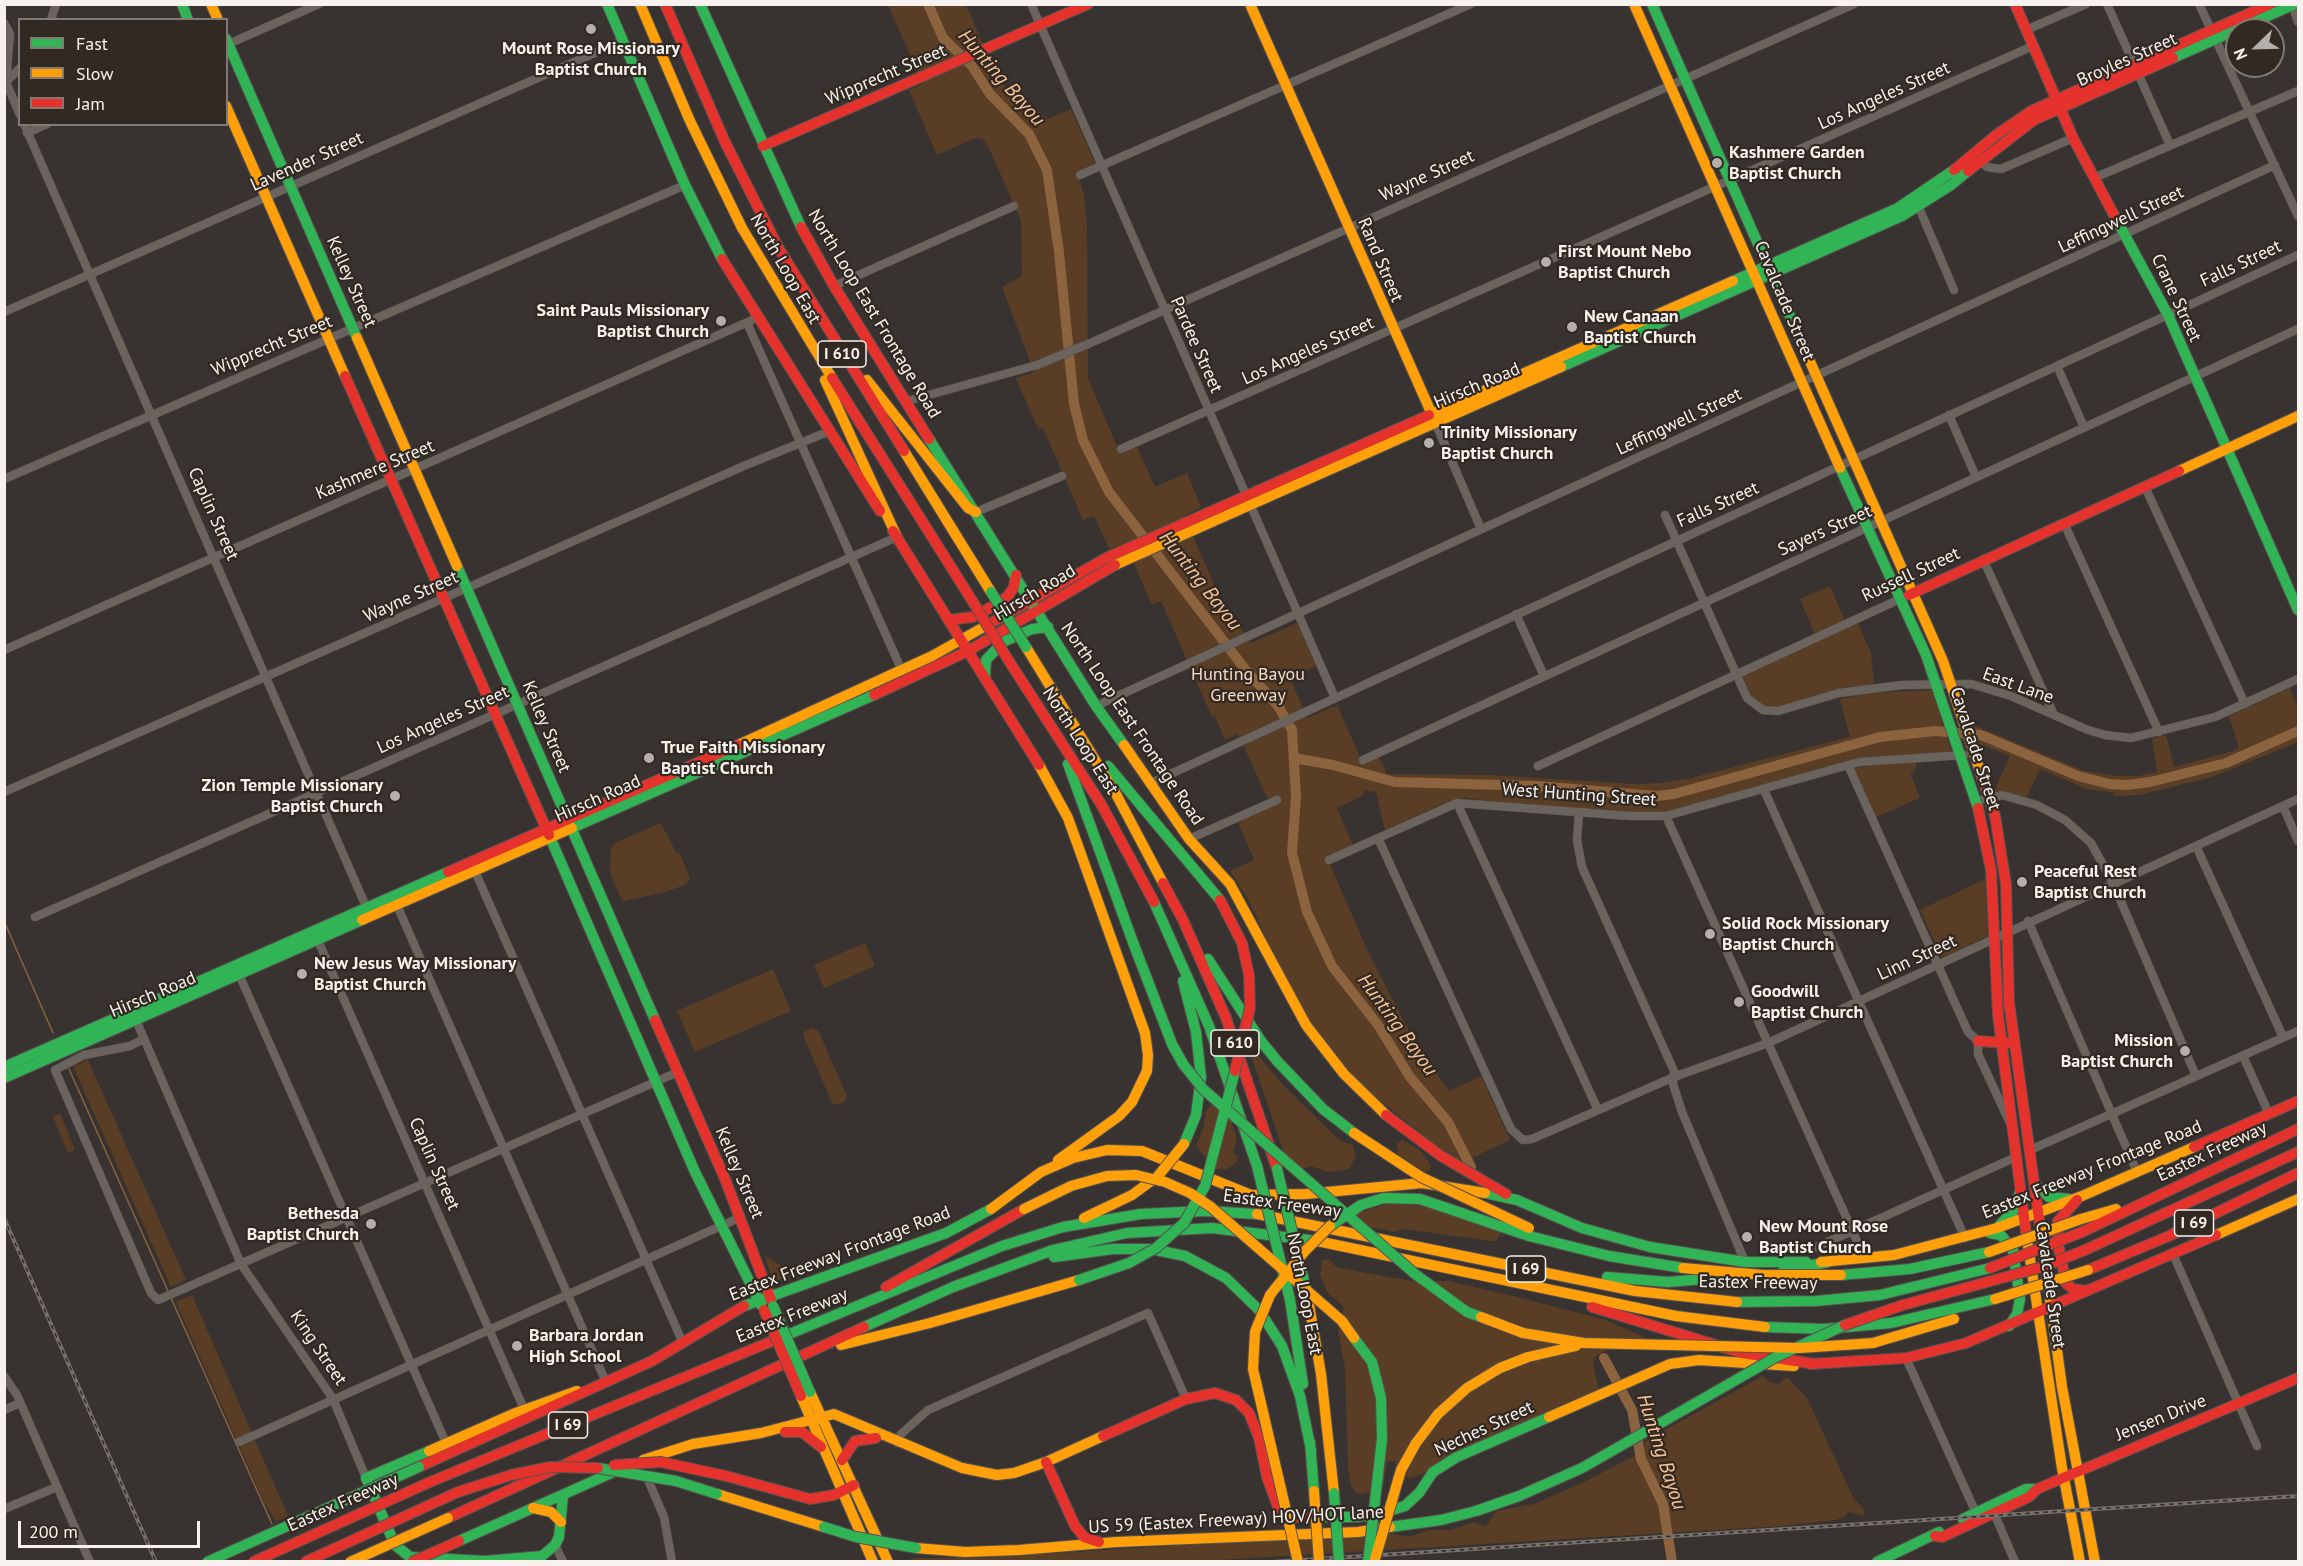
<!DOCTYPE html>
<style>
body{margin:0}
#map{position:relative;width:2303px;height:1566px;overflow:hidden;background:#383330;font-family:"PT Sans",sans-serif}
canvas{display:block}
.frame{position:absolute;inset:0;border:6px solid #f8f2ee;pointer-events:none}
.legend{position:absolute;left:18px;top:18px;width:210px;height:108px;box-sizing:border-box;background:#312922;border:2px solid #817974;margin:0;padding:8px 10px;list-style:none;font-size:18px;color:#f8f2ee}
.legend li{display:flex;align-items:center;gap:12px;height:30px}
.legend b{width:30px;border:2px solid #817974}
.north{position:absolute;left:2225px;top:18px;width:60px;height:60px;box-sizing:border-box;background:#312922;border:2px solid #817974;border-radius:50%;rotate:247deg;font-size:16px;font-weight:700;line-height:24px;text-align:center;color:#f8f2ee}
.north::after{content:'';display:block;margin:auto;width:21px;height:27px;background:#b5afac;clip-path:polygon(50% 0,100% 100%,50% 72%,0 100%)}
.scale{position:absolute;left:18px;top:1521px;width:182px;height:27px;box-sizing:border-box;border:3px solid #f8f2ee;border-top:0;padding-left:8px;font-size:18px;line-height:21px;white-space:nowrap;color:#f8f2ee;-webkit-text-stroke:4px #312922;paint-order:stroke}
</style>
<div id="map">
<canvas width="2303" height="1566"></canvas>
<div class="frame"></div>
<ul class="legend">
<li><b style="height:8px;background:#30b455"></b>Fast</li>
<li><b style="height:8px;background:#ff9f0a"></b>Slow</li>
<li><b style="height:8px;background:#e5322d"></b>Jam</li>
</ul>
<div class="north">N</div>
<div class="scale">200 m</div>
</div>
<script>
const c = document.querySelector('canvas').getContext('2d');
c.lineJoin = 'round';
function paint(path, color) { c.fillStyle = color; c.fill(path, 'evenodd'); }
const poly = rows => new Path2D(rows.map(r => 'M' + r).join(''));
function stroke(path, color, width, dash) { c.strokeStyle = color; c.lineWidth = width; c.lineCap = dash ? 'butt' : 'round'; c.setLineDash(dash || []); c.stroke(path); }
function write(font, color, halo, rows, align = 'center') {
  c.font = font + ' "PT Sans",sans-serif'; c.lineWidth = 4.5; c.setLineDash([]); c.textBaseline = 'middle'; c.strokeStyle = halo; c.fillStyle = color; for (const [text, x, y, turn = 0] of rows) {
    c.save(); c.translate(x, y); c.rotate((+turn || 0) * Math.PI / 180); c.textAlign = isNaN(turn) ? turn : align; if (halo) c.strokeText(text, 0, 0); c.fillText(text, 0, 0); c.restore();
  }
}
paint(poly([
 [888,5,966,5,983,44,972,60,1048,119,1071,109,1095,163,1077,172,1084,195,1087,225,1088,378,1118,449,1121,454,1137,447,1155,487,1187,473,1201,507,1184,516,1221,600,1251,643,1297,623,1316,666,1290,678,1307,718,1337,705,1363,764,1379,757,1387,774,1490,775,1634,784,1660,783,1687,779,1850,737,1840,699,1870,693,1932,690,1951,751,1858,760,1671,814,1582,811,1464,798,1443,804,1385,830,1376,792,1363,790,1364,795,1337,808,1353,846,1327,858,1370,956,1417,1046,1449,1091,1481,1076,1510,1140,1461,1163,1435,1145,1356,1081,1312,1027,1293,996,1248,899,1230,871,1254,860,1238,822,1271,806,1238,734,1225,740,1215,716,1212,717,1161,601,1152,605,1125,543,1109,549,1094,516,1083,520,1043,428,1038,429,1016,378,1034,372,1002,287,1022,276,1021,221,990,150,982,138,975,138,937,155,909,90,923,84],
 [1830,586,1845,621,1815,635,1800,599],
 [1857,622,1871,653,1874,684,1833,692,1778,708,1766,709,1751,699,1741,681,1743,674],
 [2290,688,2298,708,2298,742,2212,777,2140,795,2114,796,2114,793,2087,789,2040,769,2026,799,1994,792,2010,756,1977,743,1971,724,2084,771,2116,776,2138,776,2157,772,2152,738,2166,735,2174,767,2233,751,2239,747,2229,716],
 [1917,761,1915,771,1910,772,1920,798,1874,818,1853,772,1854,768],
 [661,823,677,854,680,853,690,879,685,885,662,893,622,901,610,873,611,848,617,842],
 [1985,879,1988,936,1942,958,1920,910],
 [865,943,875,966,824,988,814,965],
 [773,969,791,1011,695,1052,677,1011],
 [812,1028,818,1030,847,1096,845,1101,838,1105,832,1103,803,1035,804,1032],
 [1257,1054,1281,1083,1340,1141,1353,1145,1356,1156,1349,1169,1329,1172,1310,1166,1300,1170,1285,1156,1252,1058],
 [88,1060,186,1280,171,1287,73,1066],
 [1212,1105,1230,1117,1237,1140,1233,1152,1238,1157,1236,1163,1227,1169,1215,1169,1196,1146,1203,1128,1206,1111],
 [60,1113,75,1150,68,1153,53,1117],
 [1402,1140,1420,1150,1431,1165,1430,1170,1422,1173,1398,1158,1397,1144],
 [1394,1202,1429,1207,1501,1233,1496,1241,1492,1241,1403,1229,1395,1232,1369,1227,1351,1215],
 [765,1256,792,1272,791,1276,773,1282],
 [1328,1259,1338,1268,1412,1281,1448,1281,1517,1297,1606,1320,1650,1340,1622,1341,1596,1356,1593,1364,1599,1391,1439,1461,1429,1471,1410,1479,1396,1468,1396,1461,1387,1461,1383,1487,1362,1494,1355,1492,1351,1485,1348,1468,1345,1368,1338,1331,1344,1307,1327,1292,1320,1275,1322,1260],
 [192,1295,288,1516,276,1522,263,1500,176,1302],
 [1763,1376,1769,1382,1779,1384,1787,1377,1807,1398,1853,1497,1864,1509,1864,1515,1848,1512,1844,1517,1836,1520,1782,1526,1202,1561,908,1562,913,1558,977,1558,1352,1535,1392,1534,1409,1537,1428,1530,1451,1530,1475,1522,1486,1527,1496,1511,1534,1504,1582,1483,1634,1456,1643,1450,1645,1442,1672,1426]
]), '#593d24');
stroke(poly([
 [4,921,53,1033],
 [69,1069,168,1291],
 [171,1298,272,1524]
]), '#8c633f', 1.5);
stroke(poly([
 [928,4,943,38,972,66,990,94,1029,134,1047,170,1059,252,1074,404,1083,440,1109,492,1245,669,1278,706,1292,730,1296,796,1292,853,1307,912,1332,966,1378,1025,1410,1077,1448,1122,1471,1167],
 [1294,758,1333,765,1395,782,1538,786,1657,796,1674,794,1880,737,1935,731,1981,735,2078,776,2109,784,2127,785,2150,782,2226,763,2298,731],
 [1604,1358,1632,1410,1641,1459,1663,1504,1672,1562]
]), '#8c633f', 10);
const street = poly([
 [1031,4,1335,698],
 [2107,4,2170,145],
 [2199,4,2298,216],
 [2292,4,2298,22],
 [51,20,56,4],
 [4,23,10,34,6,82,20,115],
 [2026,30,2086,4],
 [226,45,319,4],
 [6,82,20,68],
 [24,124,368,911],
 [27,133,47,124],
 [1981,161,1987,167,2001,169,2073,138],
 [1080,175,1471,4],
 [2094,178,2298,91],
 [1917,203,1954,290],
 [834,286,1014,206],
 [4,312,622,41],
 [748,325,902,671],
 [2057,366,2084,427],
 [907,401,1037,365,1088,344,1854,4],
 [1949,415,1976,477],
 [1435,422,1481,529],
 [1121,449,2033,46],
 [4,479,685,185],
 [2145,487,2245,704],
 [976,512,1062,476],
 [1665,515,1747,698,1763,710,1778,711,1839,693,1902,685,1971,684,2011,696,2088,730,2105,735,2131,738,2215,717,2298,679],
 [2064,523,2159,732],
 [1983,559,2054,715],
 [1516,614,1544,676],
 [4,650,757,318],
 [1096,706,2275,165],
 [1363,760,2298,329],
 [1848,765,1968,1032,1978,1041,1978,1054,2010,1123],
 [1538,766,1900,599],
 [1151,783,2298,255],
 [1764,790,1965,1238],
 [4,792,746,465,830,431],
 [1977,801,2002,795,2037,805,2065,820,2091,843,2113,883,2196,1076],
 [1457,803,1598,1110],
 [2283,806,2298,841],
 [1579,812,1577,840,1582,867,1674,1071,1673,1084,1682,1112,1745,1262],
 [1666,816,1865,1259],
 [1378,838,1511,1129,1523,1140,1532,1139,1674,1077,1768,1043,2298,799],
 [1189,839,1277,800],
 [2196,846,2283,1037],
 [1329,860,1457,803,1630,816,1666,816,1859,762,1964,755],
 [474,869,682,1341],
 [396,903,606,1382],
 [35,917,897,537],
 [2028,921,2137,1172],
 [316,936,524,1409],
 [238,972,446,1443],
 [136,1020,241,1264,333,1399,366,1478],
 [144,1039,130,1046,84,1055,55,1070,151,1293,158,1300,678,1072],
 [2243,1056,2269,1114],
 [2030,1150,2298,1031],
 [1810,1250,2016,1157],
 [2173,1254,2257,1446],
 [1906,1358,1976,1513],
 [4,1376,17,1395,90,1562],
 [4,1410,20,1403],
 [239,1442,741,1217],
 [898,1443,901,1434,928,1410,1148,1313,1186,1399],
 [646,1475,664,1517,672,1562],
 [4,1509,57,1487],
 [1994,1513,2015,1562],
 [555,1545,563,1562]
]);
const fast = poly([
 [182,4,188,20],
 [607,4,685,185,722,259],
 [700,4,801,227],
 [1652,4,1804,348],
 [226,39,357,338],
 [2173,58,2295,4],
 [2114,215,2168,315,2298,610],
 [1733,281,1898,208,1954,170],
 [1561,367,1902,216,1951,185,1968,171],
 [929,439,1096,706,1124,745],
 [1840,468,1926,655,1978,808],
 [457,566,655,1020],
 [985,677,986,660,1003,642,1032,629,1048,627],
 [1068,764,1134,945],
 [1108,766,1220,900],
 [572,828,874,695],
 [549,835,695,1172,761,1305],
 [1154,902,1209,1026,1257,1166],
 [1208,959,1261,1041,1278,1062,1323,1109,1354,1133],
 [1183,981,1196,1032,1201,1077,1196,1115,1184,1144],
 [4,1067,448,872],
 [4,1078,362,920],
 [2034,1183,2049,1197,2069,1199],
 [1485,1193,1517,1200,1582,1228,1650,1247,1745,1262,1806,1262],
 [1999,1226,2013,1211,2020,1192],
 [1990,1233,2001,1235,2013,1250,2020,1299,2017,1314,2009,1326],
 [1529,1236,1609,1256,1683,1268],
 [1054,1257,1113,1249,1151,1249,1185,1256,1226,1278,1259,1310,1282,1346,1300,1396,1311,1450],
 [1783,1271,1828,1262],
 [1841,1275,1910,1269,1989,1252],
 [1607,1277,1668,1282,1740,1276],
 [1290,1300,1303,1384],
 [1737,1302,1816,1301,1880,1295,1990,1268],
 [744,1306,946,1233,991,1209],
 [864,1327,953,1287,1053,1250,1127,1233,1212,1228,1317,1241],
 [1765,1327,1824,1329,1891,1323,1995,1299],
 [770,1342,1002,1246,1063,1227,1141,1214,1205,1211,1257,1214],
 [1310,1442,1314,1491],
 [429,1451,366,1478,395,1545,410,1557,485,1561,542,1556,555,1545,559,1537,563,1495],
 [1306,1517,1355,1517,1379,1514,1405,1506,1419,1493,1433,1472,1457,1457,1549,1417],
 [1963,1519,2026,1489,2037,1489],
 [1390,1527,1441,1520,1476,1511],
 [459,1541,618,1470],
 [1877,1562,1939,1532]
]);
const slow = poly([
 [211,4,218,20],
 [640,4,690,121,742,228,832,378],
 [1250,4,1434,419],
 [1634,4,1840,468],
 [226,106,345,376],
 [357,338,457,566],
 [1804,348,1943,661,1982,777],
 [825,380,897,537],
 [867,380,968,508,976,512],
 [1429,415,1733,281],
 [904,451,991,592],
 [2179,471,2298,416],
 [1115,565,1561,367],
 [1026,647,1116,794,1163,883],
 [738,745,932,656,991,623],
 [1124,745,1189,839,1230,884,1306,1025,1344,1074,1386,1115],
 [1039,765,1068,818,1145,1033,1148,1055,1147,1071,1132,1102,1119,1116,1058,1160],
 [362,920,572,828],
 [991,1209,1041,1172,1073,1158,1107,1150,1142,1151,1251,1195,1306,1194,1422,1183,1485,1193],
 [1257,1214,1635,1291,1737,1302],
 [1084,1218,1132,1195,1158,1176],
 [2081,1219,2116,1209],
 [2026,1233,2062,1468,2080,1562],
 [2216,1235,2298,1199],
 [1317,1241,1676,1316,1765,1327],
 [1821,1262,1894,1255,1997,1228,2082,1196,2194,1147],
 [2048,1284,2062,1387,2095,1562],
 [1308,1299,1321,1374,1334,1493],
 [1873,1343,1954,1319],
 [841,1345,930,1323,1079,1280],
 [810,1392,888,1562],
 [801,1396,873,1562],
 [1549,1417,1670,1364,1699,1360,1794,1366],
 [429,1451,513,1414,577,1391],
 [643,1460,693,1444,761,1433,834,1414,962,1468,997,1475,1014,1473,1046,1462,1103,1436],
 [717,1494,824,1527],
 [533,1508,551,1512,561,1522],
 [916,1548,965,1552,1019,1550,1116,1542,1358,1532,1390,1527]
]);
const jam = poly([
 [665,4,725,142,779,249,904,451],
 [2015,4,2073,138,2114,215],
 [763,146,1088,4],
 [1954,170,1996,135,2031,111,2270,4],
 [1968,171,2034,120,2173,58],
 [801,227,834,286,929,439],
 [722,259,880,511],
 [345,376,549,835],
 [832,378,973,602],
 [893,531,1039,765],
 [1909,595,2179,471],
 [948,620,973,617,997,604,1008,596,1014,587,1016,575],
 [991,623,1108,557,1429,415],
 [1007,658,1101,804,1154,902],
 [874,695,968,651,1115,565],
 [1982,777,1995,816,2006,884,2009,1002,2048,1284],
 [1978,808,1991,870,1998,1015,2026,1233],
 [448,872,738,745],
 [1163,883,1183,920,1226,1018,1277,1169],
 [655,1020,725,1179,771,1300],
 [1978,1041,2007,1043],
 [1386,1115,1441,1156,1506,1194],
 [2194,1147,2298,1101],
 [2077,1200,2058,1221,2058,1244,2066,1283,2073,1289,2086,1291],
 [2082,1232,2298,1129],
 [2085,1250,2298,1152],
 [2088,1270,2169,1236,2298,1173],
 [886,1287,1024,1209],
 [1592,1307,1742,1353,1815,1364],
 [1810,1364,1906,1358,1966,1343,2216,1235],
 [785,1432,802,1432,821,1447],
 [1103,1436,1186,1399,1215,1393,1236,1400,1249,1413,1259,1438,1267,1477,1278,1507,1292,1517,1306,1517],
 [842,1460,855,1441,876,1438],
 [1046,1462,1075,1526,1084,1537,1099,1542],
 [419,1467,652,1361,744,1306],
 [726,1476,810,1499,834,1495,854,1485],
 [430,1482,770,1342],
 [448,1518,864,1327],
 [1935,1536,1942,1537,2029,1497,2037,1489,2298,1378]
]);
stroke(street, '#56524f', 9);
stroke(fast, '#56524f', 12);
stroke(slow, '#56524f', 12);
stroke(jam, '#56524f', 12);
stroke(street, '#6a635e', 8);
stroke(fast, '#30b455', 10);
stroke(slow, '#ff9f0a', 10);
stroke(jam, '#e5322d', 10);
const rail = poly([
 [4,1218,156,1562],
 [1271,1562,2298,1496]
]);
stroke(rail, '#76716c', 4);
stroke(rail, '#312922', 1.5, [4.5]);
const fastBridge = poly([
 [991,592,1026,647],
 [1134,945,1172,1044,1183,1064,1203,1089,1415,1274,1467,1312,1481,1317],
 [1257,1166,1290,1300],
 [1277,1169,1306,1289],
 [1330,1226,1361,1205,1384,1198,1420,1199,1529,1236],
 [1079,1280,1129,1263,1156,1248,1184,1223,1205,1186,1235,1071],
 [773,1306,810,1392],
 [1354,1338,1372,1362,1381,1398,1382,1439,1368,1562],
 [598,1468,676,1481,717,1494],
 [1334,1493,1339,1562],
 [1476,1511,1519,1496,1582,1468,1776,1357,1845,1325],
 [824,1527,856,1537,916,1548],
 [207,1562,419,1467]
]);
const slowBridge = poly([
 [1354,1133,1421,1177,1529,1228],
 [1158,1176,1184,1144],
 [1024,1209,1071,1186,1107,1176,1136,1175,1165,1182,1190,1193,1211,1207,1342,1321,1354,1338],
 [1989,1252,2081,1219],
 [1683,1268,1763,1275,1841,1275],
 [1995,1299,2088,1270],
 [1481,1317,1523,1333,1584,1343,1800,1348,1873,1343],
 [1314,1491,1319,1562],
 [1375,1559,1401,1470,1416,1443,1438,1414,1467,1388,1500,1368,1528,1357,1576,1346],
 [350,1562,448,1518],
 [1298,1562,1253,1369,1255,1332,1270,1295,1305,1251,1330,1226]
]);
const jamBridge = poly([
 [973,602,1007,658],
 [1220,900,1242,943,1249,975,1250,1008,1235,1071],
 [1990,1268,2082,1232],
 [764,1310,801,1396],
 [1845,1325,1903,1305,2042,1267,2085,1250],
 [614,1465,661,1462,726,1476],
 [253,1562,430,1482],
 [305,1562,458,1492,511,1475,550,1467,598,1468],
 [412,1562,459,1541]
]);
stroke(fastBridge, '#56524f', 12, []);
stroke(slowBridge, '#56524f', 12, []);
stroke(jamBridge, '#56524f', 12, []);
stroke(fastBridge, '#30b455', 10);
stroke(slowBridge, '#ff9f0a', 10);
stroke(jamBridge, '#e5322d', 10);
for (const [x, y, r, color] of [
 [591,29,6,"#b5afac"],
 [1717,163,6,"#b5afac"],
 [1546,262,6,"#b5afac"],
 [721,321,6,"#b5afac"],
 [1572,327,6,"#b5afac"],
 [1429,443,6,"#b5afac"],
 [649,758,6,"#b5afac"],
 [395,796,6,"#b5afac"],
 [2022,882,6,"#b5afac"],
 [1710,934,6,"#b5afac"],
 [302,974,6,"#b5afac"],
 [1739,1002,6,"#b5afac"],
 [2185,1051,6,"#b5afac"],
 [371,1224,6,"#b5afac"],
 [1747,1237,6,"#b5afac"],
 [517,1346,6,"#b5afac"]
]) { const dot = new Path2D(); dot.arc(x, y, r, 0, 2 * Math.PI); c.fillStyle = color; c.fill(dot); stroke(dot, '#312922', 2); }
for (const [x, y, w] of [
 [842,354,48],
 [1235,1043,48],
 [2194,1223,39],
 [1526,1269,39],
 [568,1425,39]
]) { const box = new Path2D(); box.roundRect(x - w / 2, y - 13, w, 26, 4.5); c.fillStyle = '#312922'; c.fill(box); stroke(box, '#f8f2ee', 1.5); }
write('bold 16px', '#f8f2ee', null, [
 ["I 610",842,354],
 ["I 610",1235,1043],
 ["I 69",2194,1223],
 ["I 69",1526,1269],
 ["I 69",568,1425]
]);
write('bold 18px', '#f8f2ee', '#312922', [
 ["Mount Rose Missionary",591,49,"center"],
 ["Baptist Church",591,70,"center"],
 ["Kashmere Garden",1729,153],
 ["Baptist Church",1729,174],
 ["First Mount Nebo",1558,252],
 ["Baptist Church",1558,273],
 ["Saint Pauls Missionary",709,311,"right"],
 ["Baptist Church",709,332,"right"],
 ["New Canaan",1584,317],
 ["Baptist Church",1584,338],
 ["Trinity Missionary",1441,433],
 ["Baptist Church",1441,454],
 ["True Faith Missionary",661,748],
 ["Baptist Church",661,769],
 ["Zion Temple Missionary",383,786,"right"],
 ["Baptist Church",383,807,"right"],
 ["Peaceful Rest",2034,872],
 ["Baptist Church",2034,893],
 ["Solid Rock Missionary",1722,924],
 ["Baptist Church",1722,945],
 ["New Jesus Way Missionary",314,964],
 ["Baptist Church",314,985],
 ["Goodwill",1751,992],
 ["Baptist Church",1751,1013],
 ["Mission",2173,1041,"right"],
 ["Baptist Church",2173,1062,"right"],
 ["Bethesda",359,1214,"right"],
 ["Baptist Church",359,1235,"right"],
 ["New Mount Rose",1759,1227],
 ["Baptist Church",1759,1248],
 ["Barbara Jordan",529,1336],
 ["High School",529,1357]
], 'left');
write('18px', '#f8f2ee', '#312922', [
 ["Broyles Street",2127,60,-24],
 ["Wipprecht Street",886,75,-23],
 ["Los Angeles Street",1884,96,-24],
 ["Lavender Street",307,162,-24],
 ["Wayne Street",1427,176,-24],
 ["Leffingwell Street",2121,220,-25],
 ["Rand Street",1380,260,67],
 ["Falls Street",2241,264,-25],
 ["North Loop East",785,269,60],
 ["Kelley Street",351,282,66],
 ["Crane Street",2176,298,65],
 ["Cavalcade Street",1784,301,67],
 ["North Loop East Frontage Road",874,314,59],
 ["Pardee Street",1196,345,66],
 ["Wipprecht Street",272,346,-23],
 ["Los Angeles Street",1308,351,-24],
 ["Hirsch Road",1477,386,-23],
 ["Leffingwell Street",1679,422,-25],
 ["Kashmere Street",375,470,-23],
 ["Falls Street",1718,505,-24],
 ["Caplin Street",213,514,66],
 ["Sayers Street",1825,531,-24],
 ["Russell Street",1911,575,-25],
 ["Hirsch Road",1035,593,-31],
 ["Wayne Street",411,597,-24],
 ["East Lane",2018,686,20],
 ["Los Angeles Street",443,720,-24],
 ["North Loop East Frontage Road",1132,724,56],
 ["Kelley Street",546,727,67],
 ["North Loop East",1080,741,57],
 ["Cavalcade Street",1975,749,72],
 ["West Hunting Street",1579,795,4],
 ["Hirsch Road",598,799,-24],
 ["Linn Street",1917,958,-25],
 ["Hirsch Road",153,995,-23],
 ["Eastex Freeway",2212,1152,-25],
 ["Caplin Street",434,1164,66],
 ["Eastex Freeway Frontage Road",2092,1170,-22],
 ["Kelley Street",739,1173,67],
 ["Eastex Freeway",1282,1204,8],
 ["Eastex Freeway Frontage Road",840,1254,-21],
 ["Eastex Freeway",1758,1283,1],
 ["Cavalcade Street",2050,1285,82],
 ["North Loop East",1304,1294,79],
 ["Eastex Freeway",792,1316,-22],
 ["King Street",318,1348,56],
 ["Jensen Drive",2161,1418,-22],
 ["Neches Street",1484,1429,-25],
 ["Eastex Freeway",343,1503,-24],
 ["US 59 (Eastex Freeway) HOV/HOT lane",1236,1520,-3]
]);
write('18px', '#f6dac3', '#312922', [
 ["Hunting Bayou",1248,675],
 ["Greenway",1248,696]
]);
write('italic 20px', '#fcc596', '#312922', [
 ["Hunting Bayou",1001,78,49],
 ["Hunting Bayou",1200,581,52],
 ["Hunting Bayou",1397,1025,54],
 ["Hunting Bayou",1661,1452,72]
]);
</script>
